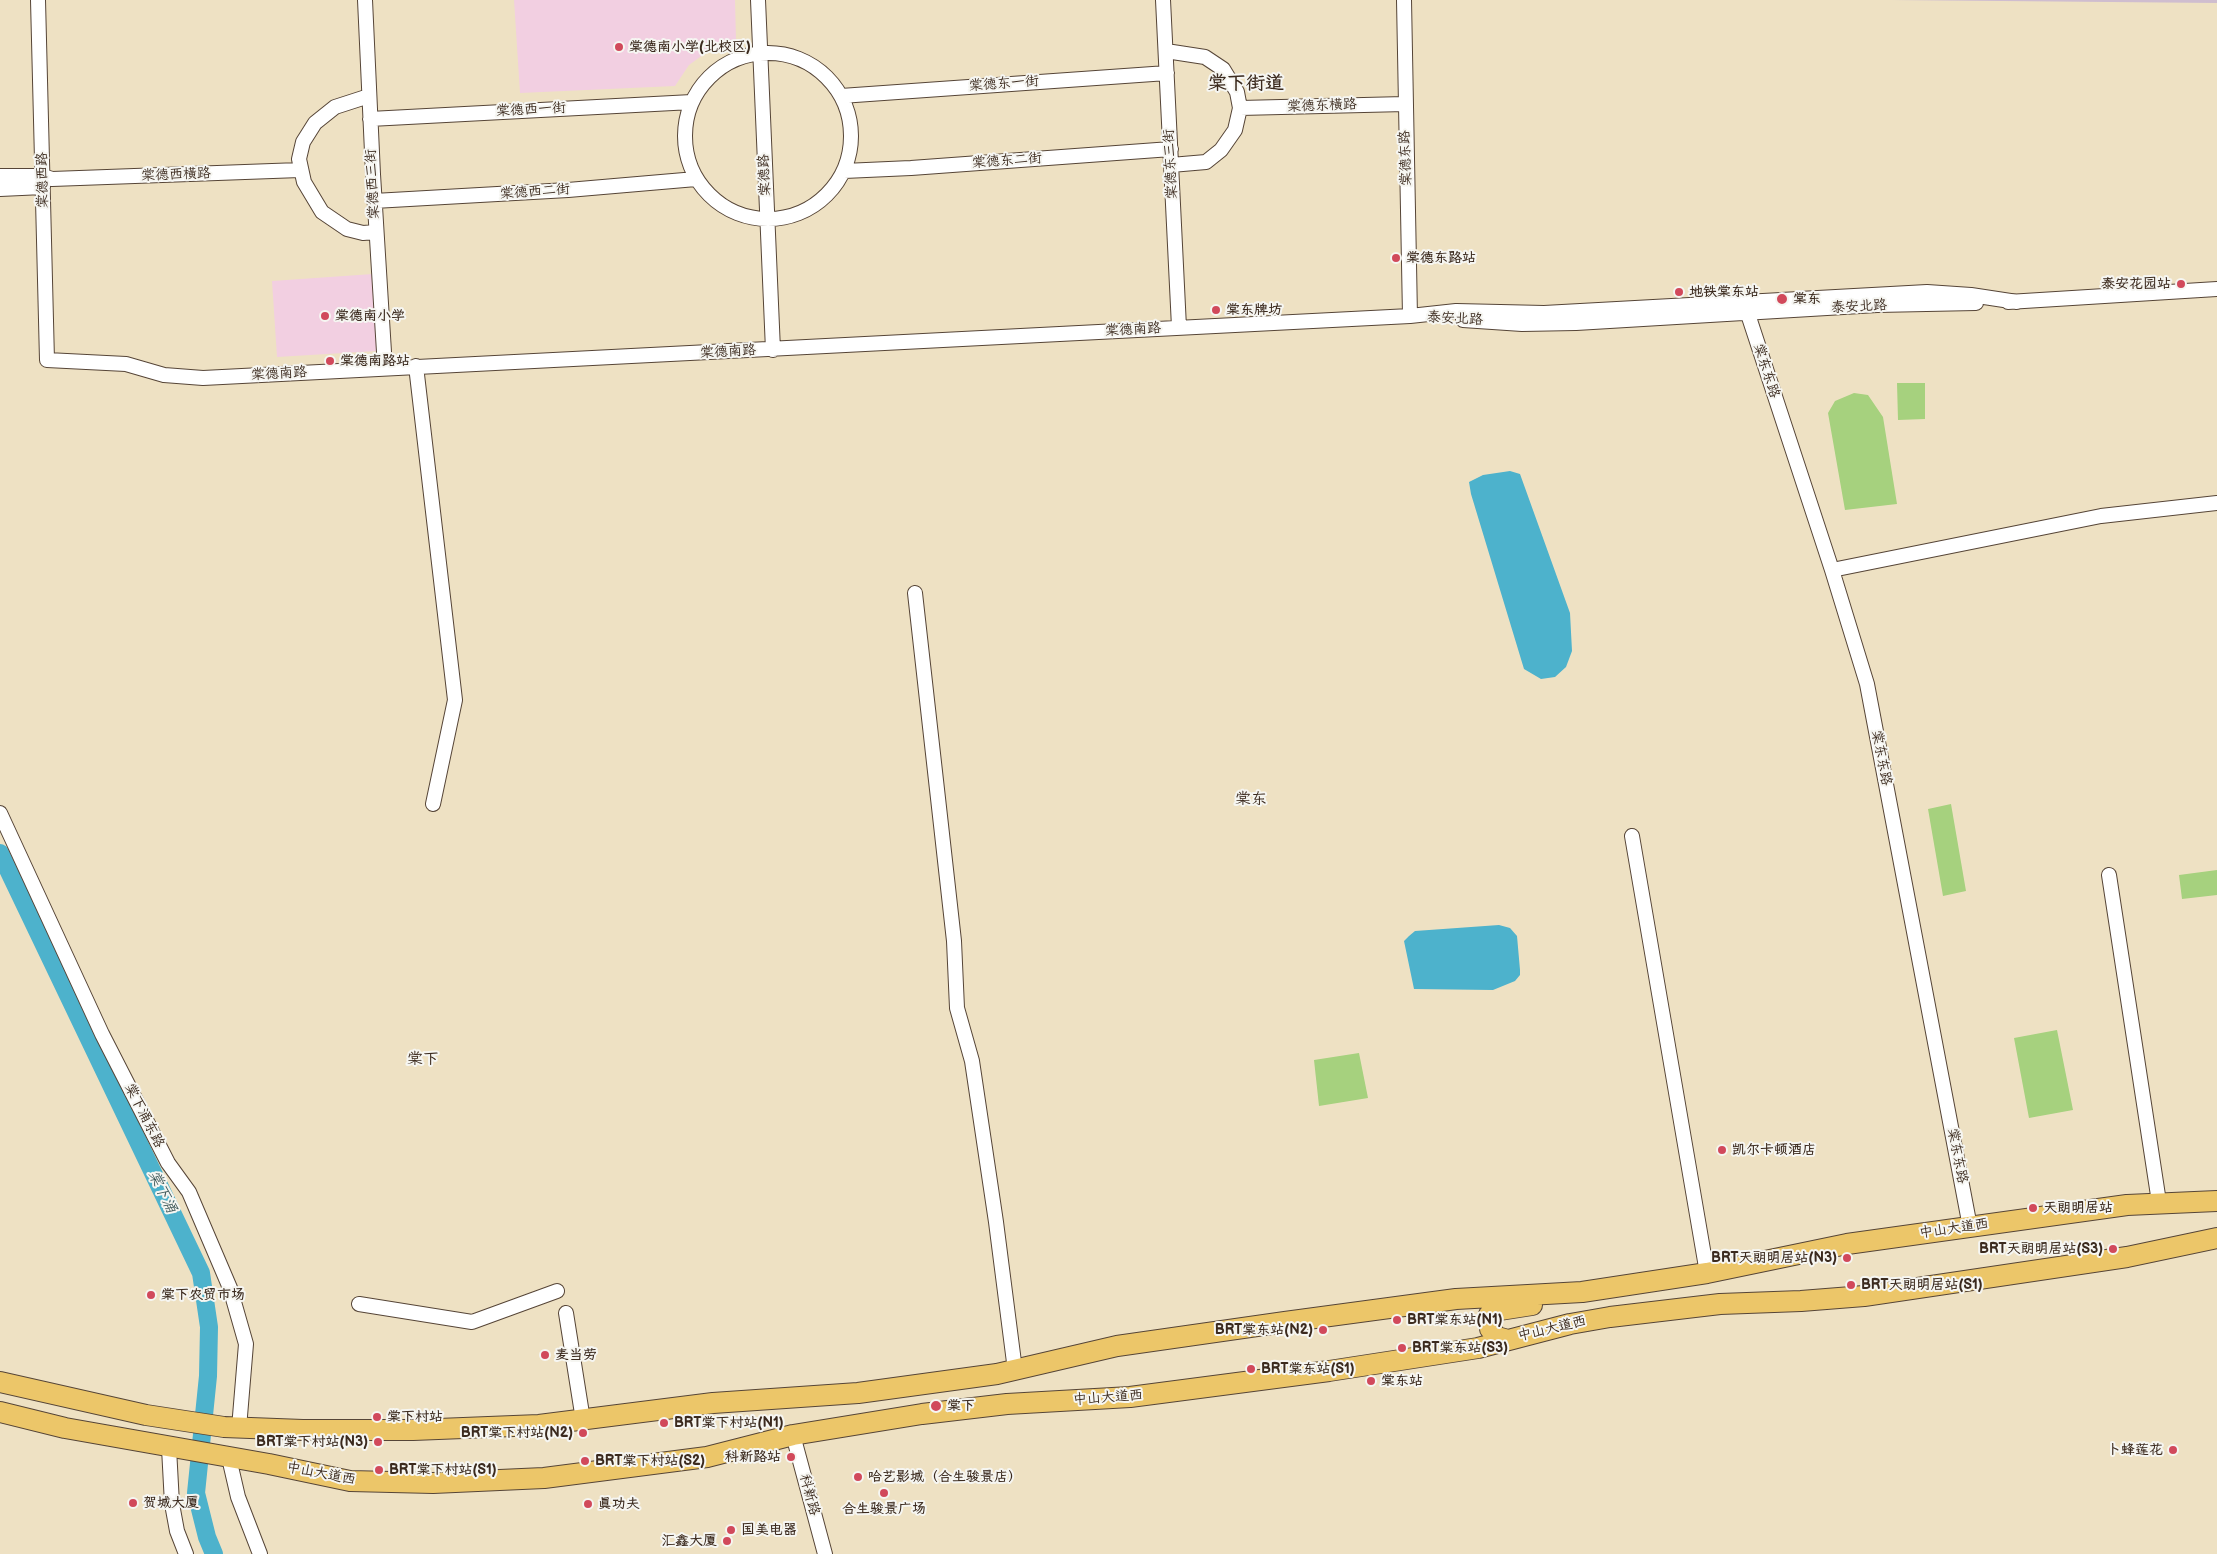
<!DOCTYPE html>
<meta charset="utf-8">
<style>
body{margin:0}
canvas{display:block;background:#eee1c3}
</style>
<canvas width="2217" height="1554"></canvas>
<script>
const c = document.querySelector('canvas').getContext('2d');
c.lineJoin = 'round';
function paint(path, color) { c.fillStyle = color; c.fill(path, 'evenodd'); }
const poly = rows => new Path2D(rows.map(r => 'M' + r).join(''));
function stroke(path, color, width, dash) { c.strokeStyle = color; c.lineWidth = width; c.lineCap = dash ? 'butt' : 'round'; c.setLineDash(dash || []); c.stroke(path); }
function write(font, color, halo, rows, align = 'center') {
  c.font = font + ' "Balsamiq Sans","LXGW WenKai TC",sans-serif'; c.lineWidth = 4; c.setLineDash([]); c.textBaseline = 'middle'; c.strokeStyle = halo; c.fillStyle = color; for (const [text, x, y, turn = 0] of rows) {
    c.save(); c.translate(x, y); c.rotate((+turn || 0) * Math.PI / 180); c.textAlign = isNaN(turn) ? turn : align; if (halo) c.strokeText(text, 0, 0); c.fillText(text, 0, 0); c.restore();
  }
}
paint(poly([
 [514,0,735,0,736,41,707,52,689,65,675,86,520,93],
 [373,274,377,351,277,357,272,281]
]), '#f2cfe1');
paint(poly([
 [1891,0,2217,0,2217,3]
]), '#cfbdcf');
paint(poly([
 [1897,383,1925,383,1925,419,1898,420],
 [1854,393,1868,395,1883,417,1897,504,1845,510,1828,413,1835,401],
 [1951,804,1966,891,1943,896,1928,809],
 [2217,870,2217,895,2182,899,2179,875],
 [2057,1030,2073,1110,2029,1118,2014,1038],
 [1359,1053,1368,1098,1319,1106,1314,1060]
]), '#a6d17e');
paint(poly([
 [1510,471,1520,474,1570,613,1572,651,1566,667,1555,677,1541,679,1524,669,1471,494,1469,482,1483,475],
 [1499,925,1510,928,1517,936,1520,970,1520,975,1515,981,1493,990,1414,989,1404,941,1409,936,1415,931]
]), '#4db2cc');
stroke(poly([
 [0,853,201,1273,209,1327,208,1376,196,1493,207,1537,214,1554]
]), '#4db2cc', 18);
const minor = poly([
 [38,0,47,360,126,364,164,375,203,378,1410,316,1456,311,1544,313,1927,292,1971,295,2017,302],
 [365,0,373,174,385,368],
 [758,0,773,350],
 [1163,0,1179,327],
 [1404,0,1410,316],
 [1166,51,1205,57,1223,69,1237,92,1240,108,1235,130,1221,150,1206,162,1171,165],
 '685 136a83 83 0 1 1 166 0a83 83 0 1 1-166 0Z',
 [369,96,335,107,315,123,303,142,299,159,304,182,322,212,347,229,363,233,376,232],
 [841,96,1167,73],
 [1240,108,1405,104],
 [370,119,692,102],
 [844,171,911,168,1171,149],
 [0,176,43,176,52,179,300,170],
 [0,189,43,187],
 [374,201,568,190,696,179],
 [1744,302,1832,570,1867,684,1970,1227],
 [2008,302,2217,289],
 [1463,320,1522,324,1576,323,1877,305,1976,303],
 [416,366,455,700,433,804],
 [1832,570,2101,516,2217,503],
 [915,593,954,941,957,1008,972,1061,996,1222,1015,1370],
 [0,813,102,1034,168,1163,189,1192,230,1288,246,1344,239,1428],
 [1632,836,1707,1273],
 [2109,875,2159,1202],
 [359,1304,472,1322,557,1291],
 [566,1313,583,1420],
 [793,1435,825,1554],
 [169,1448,172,1504,177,1531,186,1554],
 [229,1458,238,1497,260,1554]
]);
const highway = poly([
 [1508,1340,1497,1337,1490,1329,1489,1315,1500,1310,1532,1305],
 [0,1382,146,1415,224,1427,303,1430,413,1430,539,1425,713,1403,858,1393,997,1374,1117,1346,1285,1322,1456,1299,1582,1292,1707,1273,1847,1244,2127,1205,2217,1201],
 [0,1412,65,1428,269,1464,350,1481,433,1483,544,1478,707,1457,793,1435,922,1414,1007,1404,1130,1397,1329,1371,1478,1348,1570,1324,1610,1317,1720,1304,1801,1301,1864,1296,2127,1257,2217,1238]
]);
stroke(minor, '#564537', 16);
stroke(highway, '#564537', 22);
stroke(minor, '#fff', 14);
stroke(highway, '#ecc669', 20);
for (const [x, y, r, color] of [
 [619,47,5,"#d1495b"],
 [1396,258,5,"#d1495b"],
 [2181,284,5,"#d1495b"],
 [1679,292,5,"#d1495b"],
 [1782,299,6,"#d1495b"],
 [1216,310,5,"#d1495b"],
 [325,316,5,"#d1495b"],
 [330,361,5,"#d1495b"],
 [1722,1150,5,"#d1495b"],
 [2033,1208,5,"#d1495b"],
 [2113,1249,5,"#d1495b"],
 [1847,1258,5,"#d1495b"],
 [1851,1285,5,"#d1495b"],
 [151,1295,5,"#d1495b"],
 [1397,1320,5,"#d1495b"],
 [1323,1330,5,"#d1495b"],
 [1402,1348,5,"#d1495b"],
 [545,1355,5,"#d1495b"],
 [1251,1369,5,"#d1495b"],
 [1371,1381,5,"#d1495b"],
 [936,1406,6,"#d1495b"],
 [377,1417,5,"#d1495b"],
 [664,1423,5,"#d1495b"],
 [583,1433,5,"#d1495b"],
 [378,1442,5,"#d1495b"],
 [2173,1450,5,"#d1495b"],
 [791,1457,5,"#d1495b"],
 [585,1461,5,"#d1495b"],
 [379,1470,5,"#d1495b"],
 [858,1477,5,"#d1495b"],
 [884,1493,5,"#d1495b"],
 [133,1503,5,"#d1495b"],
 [588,1504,5,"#d1495b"],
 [731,1530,5,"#d1495b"],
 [727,1541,5,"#d1495b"]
]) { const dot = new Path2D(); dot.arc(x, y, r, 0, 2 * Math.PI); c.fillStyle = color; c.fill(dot); stroke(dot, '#f6f6f2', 2); }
write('bold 14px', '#3b2a1e', '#f6f6f2', [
 ["棠德南小学(北校区)",629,47],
 ["棠德东路站",1406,258],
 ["泰安花园站",2171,284,"right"],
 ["地铁棠东站",1689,292],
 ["棠东",1793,299],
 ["棠东牌坊",1226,310],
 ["棠德南小学",335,316],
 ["棠德南路站",340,361],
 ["凯尔卡顿酒店",1732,1150],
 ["天朗明居站",2043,1208],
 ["BRT天朗明居站(S3)",2103,1249,"right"],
 ["BRT天朗明居站(N3)",1837,1258,"right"],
 ["BRT天朗明居站(S1)",1861,1285],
 ["棠下农贸市场",161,1295],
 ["BRT棠东站(N1)",1407,1320],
 ["BRT棠东站(N2)",1313,1330,"right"],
 ["BRT棠东站(S3)",1412,1348],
 ["麦当劳",555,1355],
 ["BRT棠东站(S1)",1261,1369],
 ["棠东站",1381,1381],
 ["棠下",947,1406],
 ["棠下村站",387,1417],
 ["BRT棠下村站(N1)",674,1423],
 ["BRT棠下村站(N2)",573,1433,"right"],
 ["BRT棠下村站(N3)",368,1442,"right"],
 ["卜蜂莲花",2163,1450,"right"],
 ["科新路站",781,1457,"right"],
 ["BRT棠下村站(S2)",595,1461],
 ["BRT棠下村站(S1)",389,1470],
 ["哈艺影城（合生骏景店）",868,1477],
 ["贺城大厦",143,1503],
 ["真功夫",598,1504],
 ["合生骏景广场",884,1509,"center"],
 ["国美电器",741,1530],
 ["汇鑫大厦",717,1541,"right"]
], 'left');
write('14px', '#3b2a1e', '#f6f6f2', [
 ["棠德东一街",1004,84,-4],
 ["棠德东横路",1322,106,-2],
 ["棠德西一街",531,110,-3],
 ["棠德东路",1406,158,-92],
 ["棠德东二街",1007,161,-4],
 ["棠德东三街",1171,164,-93],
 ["棠德西横路",176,175,-2],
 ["棠德路",765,175,-93],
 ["棠德西路",43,180,-91],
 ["棠德西三街",373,184,-93],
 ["棠德西二街",535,192,-4],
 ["泰安北路",1859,307,-3],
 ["泰安北路",1455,319,3],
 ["棠德南路",1133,330,-3],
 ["棠德南路",728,352,-3],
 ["棠东东路",1766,371,72],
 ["棠德南路",279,374,-3],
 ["棠东东路",1881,758,79],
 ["棠下涌东路",144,1116,63],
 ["棠东东路",1957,1156,79],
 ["中山大道西",1954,1229,-8],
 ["中山大道西",1552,1329,-13],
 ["中山大道西",1108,1398,-4],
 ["中山大道西",321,1474,11],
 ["科新路",809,1495,75]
]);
write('italic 15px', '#415a5b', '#f6f6f2', [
 ["棠下涌",162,1192,64]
]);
write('16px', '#3b2a1e', '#f6f6f2', [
 ["棠东",1251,800],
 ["棠下",423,1060]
]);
write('bold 19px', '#3b2a1e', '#f6f6f2', [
 ["棠下街道",1246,84]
]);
</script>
